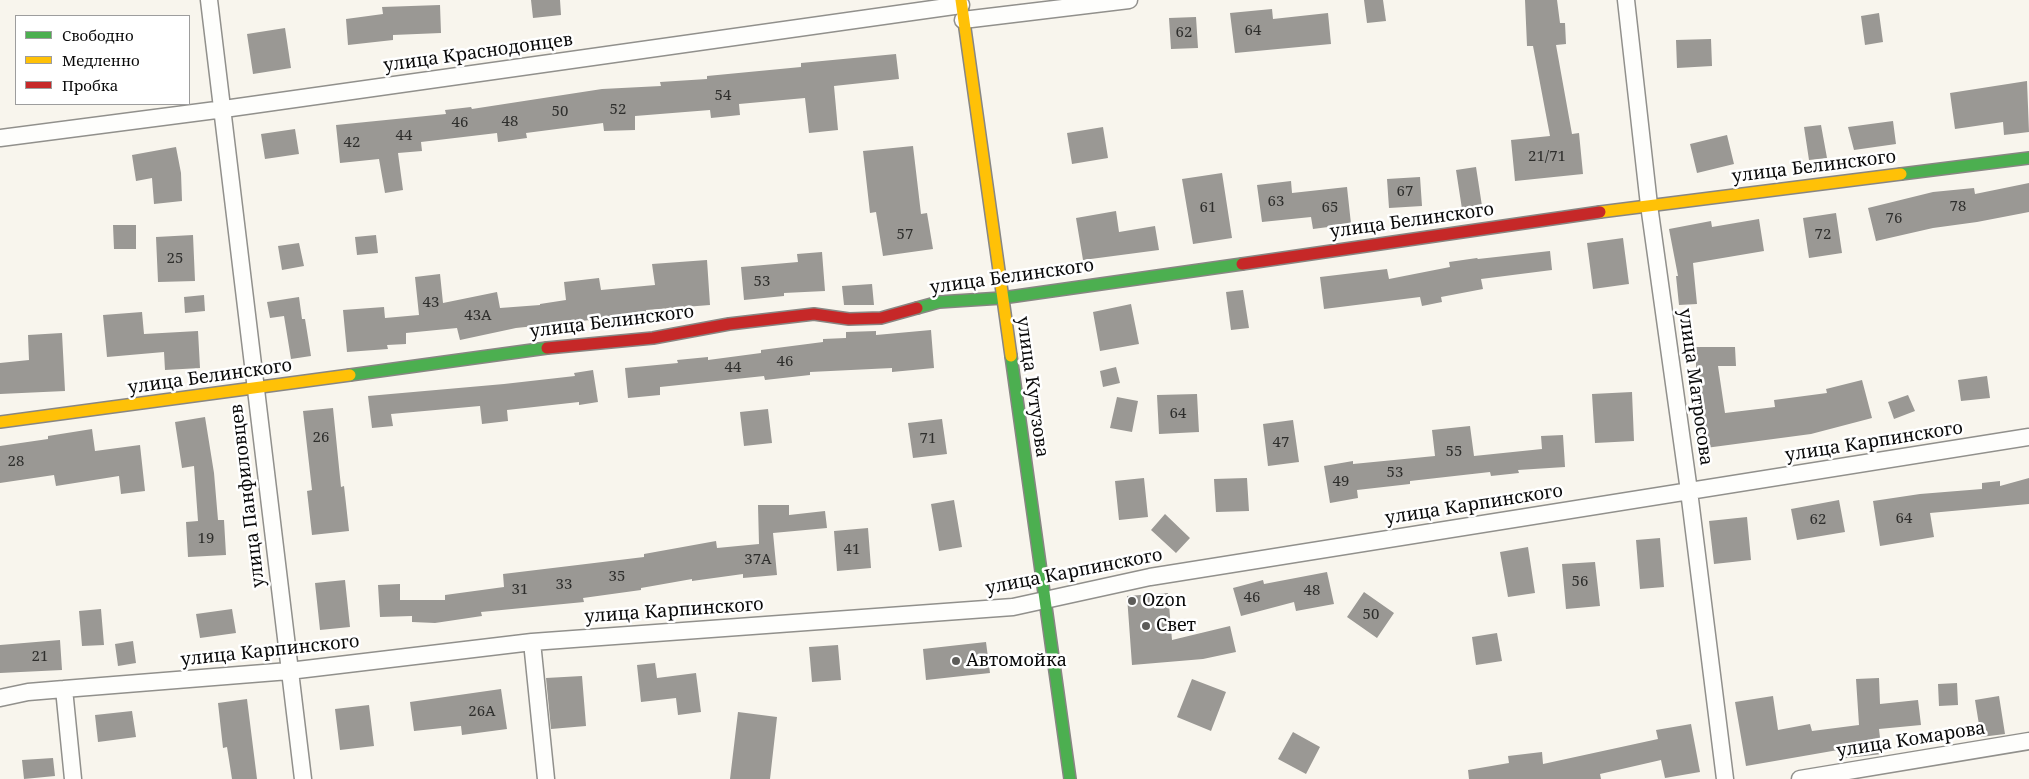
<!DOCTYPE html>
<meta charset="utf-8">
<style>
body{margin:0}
#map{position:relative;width:2029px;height:779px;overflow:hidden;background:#f8f5ed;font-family:"Noto Serif",serif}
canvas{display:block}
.legend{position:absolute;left:15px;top:15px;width:175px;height:90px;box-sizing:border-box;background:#fff;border:1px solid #9d9d9d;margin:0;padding:6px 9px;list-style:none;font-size:15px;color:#0a0a0a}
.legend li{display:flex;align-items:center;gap:10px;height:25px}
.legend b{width:25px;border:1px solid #9d9d9d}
</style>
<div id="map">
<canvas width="2029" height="779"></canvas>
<ul class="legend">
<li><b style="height:6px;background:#4caf50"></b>Свободно</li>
<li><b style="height:6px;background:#ffc107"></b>Медленно</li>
<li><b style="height:6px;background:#c62828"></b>Пробка</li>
</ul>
</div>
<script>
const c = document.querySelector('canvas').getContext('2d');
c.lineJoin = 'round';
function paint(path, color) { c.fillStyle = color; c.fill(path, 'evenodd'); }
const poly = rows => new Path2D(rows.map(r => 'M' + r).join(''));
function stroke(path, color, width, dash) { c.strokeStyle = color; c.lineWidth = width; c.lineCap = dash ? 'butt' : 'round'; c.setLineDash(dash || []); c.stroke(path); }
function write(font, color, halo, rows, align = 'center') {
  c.font = font + ' "Noto Serif",serif'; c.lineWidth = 5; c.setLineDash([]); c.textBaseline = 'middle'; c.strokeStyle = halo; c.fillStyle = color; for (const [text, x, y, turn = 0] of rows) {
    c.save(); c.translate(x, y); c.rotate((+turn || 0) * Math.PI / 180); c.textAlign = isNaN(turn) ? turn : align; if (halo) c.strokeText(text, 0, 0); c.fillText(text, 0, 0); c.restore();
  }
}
paint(poly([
 [531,0,560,0,561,15,533,18],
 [1364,0,1383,0,1386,21,1367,23],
 [1525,0,1557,0,1560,23,1565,23,1566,44,1556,45,1572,134,1579,133,1583,174,1515,181,1511,140,1550,136,1533,46,1527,46],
 [440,5,441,33,393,35,393,40,348,45,346,19,383,14,382,7],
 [1272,9,1273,19,1328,13,1331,44,1235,53,1230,13],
 [1879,13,1883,42,1865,45,1861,16],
 [1196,17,1198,48,1171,49,1169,18],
 [285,28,291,68,253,74,247,34],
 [1711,39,1712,66,1677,68,1676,40],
 [896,54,899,79,834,86,838,130,809,133,805,98,739,104,740,115,711,118,710,110,635,116,635,130,604,131,603,123,526,133,527,138,498,142,497,133,421,142,422,151,398,153,403,190,385,193,379,159,340,163,336,125,446,114,445,110,471,107,472,109,602,89,661,86,660,82,707,79,707,76,801,67,801,63],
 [2027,81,2029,132,2004,135,2003,122,1955,129,1950,93],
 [1893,121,1896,144,1854,150,1848,127],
 [1821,125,1827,158,1809,160,1804,127],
 [1103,127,1108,158,1072,164,1067,133],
 [295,129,299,154,265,159,261,134],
 [1727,135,1734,164,1697,173,1690,144],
 [913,146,921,214,927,213,933,249,883,256,876,212,870,213,863,151],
 [176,147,181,173,182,201,154,204,152,178,136,181,132,155],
 [1476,167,1482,206,1462,209,1456,170],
 [1222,173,1232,238,1193,244,1182,179],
 [1420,177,1422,206,1389,208,1387,179],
 [1291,181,1292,193,1347,187,1351,224,1313,229,1311,217,1262,222,1257,185],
 [2029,183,2029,212,1977,222,1933,228,1876,241,1868,208,1933,192,1974,188,1975,194],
 [1116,211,1119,232,1155,226,1159,250,1083,260,1076,218],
 [1836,213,1842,253,1809,258,1803,218],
 [1759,219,1764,251,1693,263,1697,304,1679,305,1676,276,1678,276,1669,229,1711,221,1712,227],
 [113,225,136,225,136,249,114,249],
 [193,235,195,281,158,282,156,237],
 [376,235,378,253,357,255,355,237],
 [1623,238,1629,284,1593,289,1587,243],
 [299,243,304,266,282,270,278,246],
 [1550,251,1552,270,1481,279,1483,289,1441,297,1442,302,1422,306,1420,297,1324,309,1320,277,1387,269,1389,279,1450,267,1449,262,1477,258,1478,259],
 [822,252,825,291,784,293,784,296,744,300,741,267,798,262,797,254],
 [707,260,710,305,646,310,646,314,516,328,460,340,457,328,406,333,406,344,387,345,388,349,347,352,343,310,384,307,385,318,419,315,415,277,440,274,443,303,497,292,500,308,540,305,540,304,566,300,564,282,599,278,601,290,655,285,652,264],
 [872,284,874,305,844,305,842,286],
 [1243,290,1249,328,1231,330,1226,292],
 [204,295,205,311,185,313,184,297],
 [299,297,302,319,305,319,311,356,291,359,284,316,270,318,267,302],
 [1131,304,1139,344,1100,351,1093,312],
 [142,312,144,334,198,331,200,368,165,370,164,352,107,357,103,315],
 [931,330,934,368,892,372,892,368,810,372,810,375,765,380,764,376,660,387,660,395,628,398,625,368,678,363,677,360,708,357,708,360,761,353,761,350,823,342,823,339,846,338,846,332,876,331,876,335],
 [62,333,65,391,0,394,0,363,29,360,28,335],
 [1696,347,1735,347,1736,366,1718,366,1725,413,1775,407,1774,400,1827,393,1826,389,1862,380,1872,418,1811,434,1698,449,1690,389,1696,388],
 [1116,367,1120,383,1103,387,1100,371],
 [593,370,598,402,579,405,579,402,507,410,508,421,482,424,480,406,391,414,393,426,372,428,368,396,504,384,575,376,574,373],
 [1987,376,1990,398,1961,401,1958,380],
 [1632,392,1634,441,1595,443,1592,394],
 [1197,394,1199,432,1159,434,1157,395],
 [1908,395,1915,411,1894,419,1888,402],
 [1117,397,1138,401,1132,432,1110,428],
 [333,408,341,487,344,486,349,531,312,535,307,491,312,490,303,411],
 [768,409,772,443,744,446,740,412],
 [205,417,214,473,218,520,224,520,226,555,188,557,186,522,198,521,194,466,182,468,175,422],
 [942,419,947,454,913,458,908,423],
 [1293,420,1299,462,1268,466,1263,424],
 [1470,426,1474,456,1542,449,1541,436,1563,435,1565,467,1518,470,1519,473,1491,476,1490,472,1410,481,1410,484,1357,490,1358,498,1330,503,1324,466,1353,461,1353,464,1435,456,1432,430],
 [92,429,95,451,140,445,145,491,121,494,119,476,56,486,54,475,0,483,0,446,48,439,48,436],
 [1144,478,1148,517,1119,520,1115,481],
 [1247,478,1249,511,1216,512,1214,479],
 [2029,478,2029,504,1930,513,1934,537,1880,546,1873,501,1920,494,1982,489,1982,483,2000,481,2000,486],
 [954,500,962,547,939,551,931,504],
 [1839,500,1845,532,1797,540,1791,509],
 [758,505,789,505,789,515,825,511,827,528,773,533,777,575,743,578,743,574,692,581,692,579,641,588,641,590,583,598,584,602,481,612,482,616,435,623,412,622,412,616,380,617,378,585,400,584,400,600,445,600,445,595,504,587,503,574,644,557,644,554,716,541,717,548,759,544],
 [1165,514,1190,538,1176,553,1151,530],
 [1747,517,1751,560,1714,564,1709,521],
 [868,528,871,568,837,571,834,531],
 [1660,538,1664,587,1640,589,1636,540],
 [1528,547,1535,593,1508,597,1500,552],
 [1595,562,1600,606,1566,609,1562,564],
 [1327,572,1334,604,1296,611,1294,602,1241,616,1233,588,1263,580,1264,584],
 [345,580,350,627,320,630,315,583],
 [1364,592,1394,613,1377,638,1347,617],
 [1168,593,1172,640,1230,626,1236,652,1203,659,1132,665,1127,596],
 [101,609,104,645,82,646,79,611],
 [232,609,236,633,200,638,196,614],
 [1497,633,1502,661,1476,665,1472,637],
 [60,640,62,670,0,673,0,645],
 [133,641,136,663,118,666,115,644],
 [986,642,990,673,926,680,923,649],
 [838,645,841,680,812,682,809,647],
 [655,663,657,678,696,673,701,712,678,715,676,698,641,702,637,665],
 [582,676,586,726,551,729,546,678],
 [1879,678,1880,704,1918,700,1921,725,1879,729,1882,754,1839,759,1838,750,1746,766,1735,702,1773,696,1778,730,1810,724,1812,731,1859,725,1856,679],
 [1192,679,1226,692,1211,731,1177,717],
 [1957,683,1958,705,1939,706,1938,684],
 [501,689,507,729,462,735,461,726,414,731,410,702],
 [1999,696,2005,734,1981,737,1975,700],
 [247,699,257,779,232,779,227,747,223,748,218,703],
 [369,705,374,746,340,750,335,709],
 [132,711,136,737,98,742,95,715],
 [738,712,777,717,770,779,730,779],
 [1691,724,1700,772,1665,778,1661,760,1600,774,1601,779,1469,779,1468,770,1509,763,1508,756,1542,752,1543,764,1658,739,1656,730],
 [1293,732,1320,747,1306,774,1278,759],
 [53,758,55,776,24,779,22,760]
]), '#9a9894');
const street = poly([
 [209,0,303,779],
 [1626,0,1649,205,1689,491,1725,779],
 [963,20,1129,0],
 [0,138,224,109,961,5],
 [532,642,546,779],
 [64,689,73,779],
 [0,698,28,692,64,689,289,671,532,642,1013,607,1150,577,2029,437],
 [1800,779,2029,741]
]);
const fast = poly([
 [1901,174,2029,158],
 [917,308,939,302,1002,298,1242,264],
 [1011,356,1070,779],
 [350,375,547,348]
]);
const slow = poly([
 [961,0,1011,356],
 [1600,212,1901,174],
 [0,422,350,375]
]);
const jam = poly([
 [1242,264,1600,212],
 [547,348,653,338,729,324,814,314,849,319,881,318,917,308]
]);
stroke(street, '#91908c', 19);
stroke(fast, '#888683', 14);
stroke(slow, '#888683', 14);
stroke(jam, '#888683', 14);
stroke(street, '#fefefc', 16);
stroke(fast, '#4caf50', 11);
stroke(slow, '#ffc107', 11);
stroke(jam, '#c62828', 11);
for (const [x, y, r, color] of [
 [1132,601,5,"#5d5c59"],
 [1146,626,5,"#5d5c59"],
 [956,661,5,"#5d5c59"]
]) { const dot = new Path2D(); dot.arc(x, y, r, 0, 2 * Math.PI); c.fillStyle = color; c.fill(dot); stroke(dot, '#fff', 2); }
write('15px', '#2e2e2c', null, [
 ["64",1253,31],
 ["62",1184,33],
 ["54",723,96],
 ["52",618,110],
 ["50",560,112],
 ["48",510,122],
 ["46",460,123],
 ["44",404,136],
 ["42",352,143],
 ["21/71",1547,157],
 ["67",1405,192],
 ["63",1276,202],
 ["78",1958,207],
 ["61",1208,208],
 ["65",1330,208],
 ["76",1894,219],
 ["57",905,235],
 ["72",1823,235],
 ["25",175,259],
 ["53",762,282],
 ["43",431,303],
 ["43А",478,316],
 ["46",785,362],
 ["44",733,368],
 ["64",1178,414],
 ["26",321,438],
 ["71",928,439],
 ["47",1281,443],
 ["55",1454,452],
 ["28",16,462],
 ["53",1395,473],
 ["49",1341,482],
 ["64",1904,519],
 ["62",1818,520],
 ["19",206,539],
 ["41",852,550],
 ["37А",758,560],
 ["35",617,577],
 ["56",1580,582],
 ["33",564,585],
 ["31",520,590],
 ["48",1312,591],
 ["46",1252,598],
 ["50",1371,615],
 ["21",40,657],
 ["26А",482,712]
]);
write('18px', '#0a0a0a', '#fff', [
 ["улица Краснодонцев",478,53,-8],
 ["улица Белинского",1814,167,-7],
 ["улица Белинского",1412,221,-8],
 ["улица Белинского",1012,277,-8],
 ["улица Белинского",612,322,-7],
 ["улица Белинского",210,377,-8],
 ["улица Кутузова",1032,387,82],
 ["улица Матросова",1695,387,82],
 ["улица Карпинского",1874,442,-9],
 ["улица Панфиловцев",248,496,-97],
 ["улица Карпинского",1474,505,-9],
 ["улица Карпинского",1074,572,-11],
 ["улица Карпинского",674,611,-4],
 ["улица Карпинского",270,651,-6],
 ["улица Комарова",1911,740,-9]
]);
write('18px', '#0a0a0a', '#fff', [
 ["Ozon",1142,601],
 ["Свет",1156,626],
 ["Автомойка",966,661]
], 'left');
</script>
